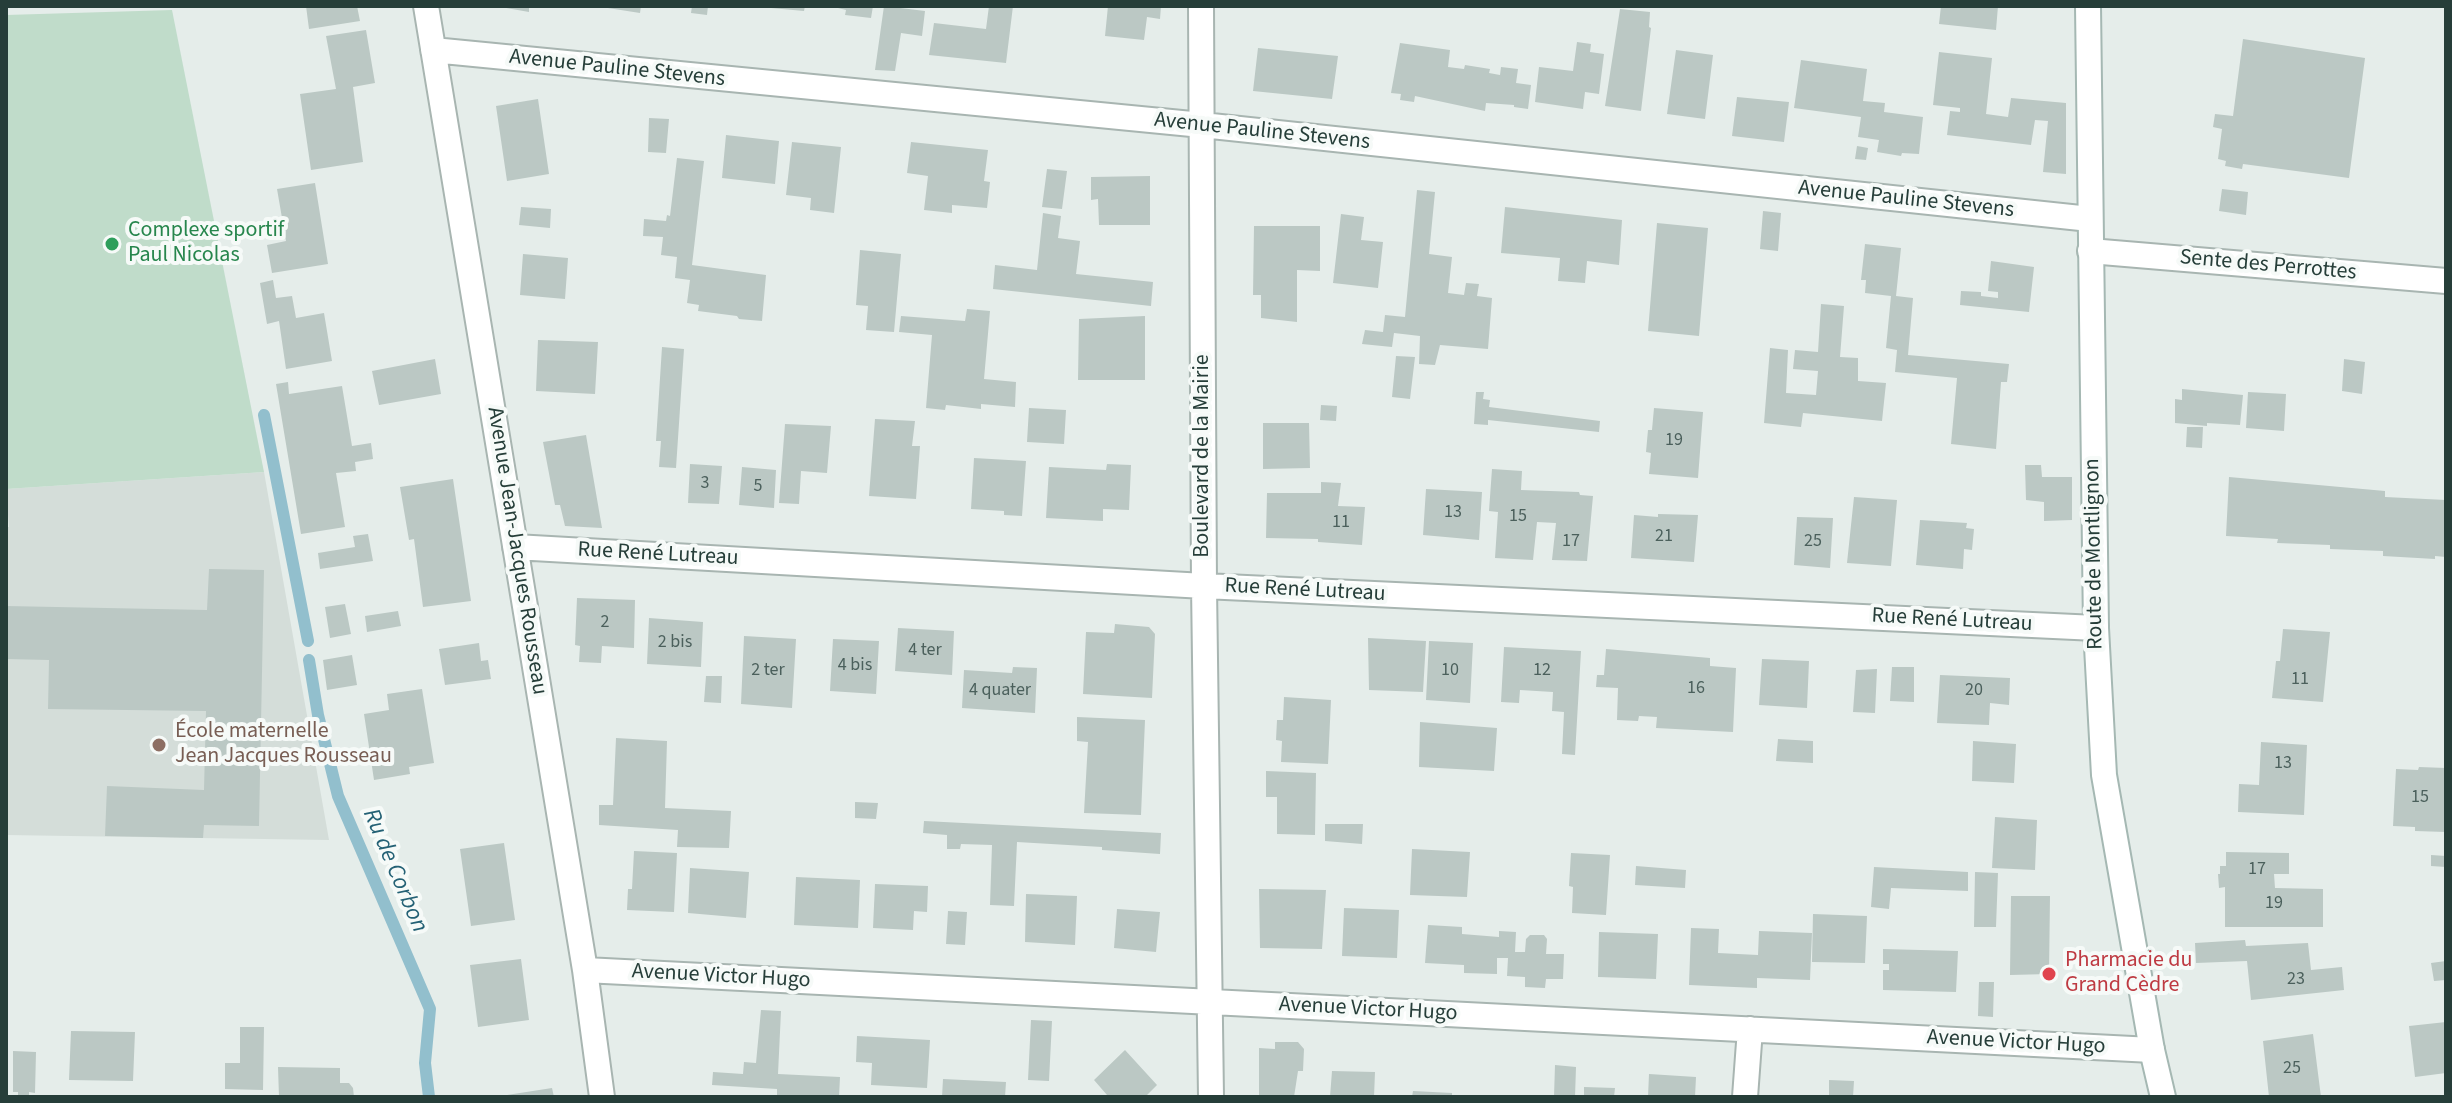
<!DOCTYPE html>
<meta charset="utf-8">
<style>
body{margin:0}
#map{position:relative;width:2452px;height:1103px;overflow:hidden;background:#e5edea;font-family:"Source Sans 3",sans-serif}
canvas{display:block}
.frame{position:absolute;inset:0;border:8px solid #263e39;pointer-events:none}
</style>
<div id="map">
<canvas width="2452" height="1103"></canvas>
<div class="frame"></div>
</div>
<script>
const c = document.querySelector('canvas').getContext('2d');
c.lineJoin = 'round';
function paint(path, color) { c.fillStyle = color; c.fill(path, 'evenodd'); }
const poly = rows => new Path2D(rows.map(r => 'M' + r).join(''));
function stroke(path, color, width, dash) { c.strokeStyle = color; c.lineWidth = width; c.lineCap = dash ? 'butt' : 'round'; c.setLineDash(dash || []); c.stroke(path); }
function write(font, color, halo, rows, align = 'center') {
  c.font = font + ' "Source Sans 3",sans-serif'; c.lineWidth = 8; c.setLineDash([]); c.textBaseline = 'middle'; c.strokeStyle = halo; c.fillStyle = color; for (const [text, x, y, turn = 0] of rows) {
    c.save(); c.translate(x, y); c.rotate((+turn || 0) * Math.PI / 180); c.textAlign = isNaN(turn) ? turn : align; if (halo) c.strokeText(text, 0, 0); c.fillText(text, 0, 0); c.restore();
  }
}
paint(poly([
 [264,472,329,840,6,835,6,527,9,527,6,489]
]), '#d4ddd9');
paint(poly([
 [172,10,264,472,6,489,6,15]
]), '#c0dcca');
stroke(poly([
 [264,415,308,641],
 [309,660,318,715,338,796,430,1009,425,1063,429,1097]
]), '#92bfcd', 12);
paint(poly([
 [306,6,357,6,360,21,309,29],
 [495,6,529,6,529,12],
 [595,6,641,6,640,13],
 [692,6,708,6,707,15,691,13],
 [771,6,805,6,804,11,771,8],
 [830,6,873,6,871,18,845,15,846,10],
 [884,6,925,11,922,36,901,33,895,71,875,70],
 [989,6,1013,6,1006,63,929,55,934,23,986,29],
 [1108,6,1161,6,1160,19,1147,17,1144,40,1105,36],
 [1941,6,1998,6,1996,30,1939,24],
 [1620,9,1650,12,1649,27,1651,28,1641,111,1605,106],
 [366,30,375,83,353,87,363,162,311,170,300,94,336,89,326,36],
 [2243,39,2365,58,2349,178,2243,164,2242,169,2225,166,2226,161,2218,159,2222,129,2213,127,2215,114,2233,116],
 [1577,42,1591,44,1590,52,1604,54,1599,94,1585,92,1583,109,1535,102,1539,67,1573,71],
 [1400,43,1450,50,1448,67,1464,69,1465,65,1490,69,1489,73,1500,75,1501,67,1518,69,1516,83,1531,85,1528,109,1514,107,1514,105,1486,103,1485,111,1415,96,1414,102,1400,100,1401,94,1391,93],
 [1258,48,1338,56,1332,99,1253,91],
 [1676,50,1713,55,1705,119,1667,114],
 [1939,52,1992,58,1986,114,2008,117,2011,98,2066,103,2066,174,2043,172,2048,121,2035,120,2031,145,1947,135,1950,111,1960,112,1960,108,1933,105],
 [1801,60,1867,69,1863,101,1885,103,1884,112,1923,117,1919,154,1902,153,1901,156,1877,152,1879,140,1858,137,1861,117,1794,108],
 [1737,97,1789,102,1784,142,1732,136],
 [538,99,549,174,507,181,496,106],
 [649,118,669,119,666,153,648,152],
 [726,135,779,141,775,184,722,178],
 [792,142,841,147,834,213,810,210,811,198,786,195],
 [911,142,988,150,984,181,990,182,987,208,952,205,952,213,924,210,928,176,907,173],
 [1857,146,1868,148,1866,160,1855,159],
 [677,158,704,161,692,265,766,275,762,321,739,319,737,316,698,311,699,305,687,303,690,280,675,278,677,257,661,255,663,237,643,236,644,219,666,221,667,215,670,216],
 [1047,169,1067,171,1062,209,1042,207],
 [1150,176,1150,225,1099,225,1098,199,1091,200,1091,177],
 [315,183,328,264,272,273,267,245,286,241,277,189],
 [2222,189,2248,192,2246,215,2219,211],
 [1417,190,1435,192,1429,254,1452,257,1448,293,1464,295,1466,283,1479,284,1477,296,1492,298,1488,349,1440,345,1435,365,1419,364,1420,336,1394,333,1392,347,1362,344,1365,330,1383,332,1385,315,1405,317],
 [521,207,551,209,550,228,519,225],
 [1505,207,1622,220,1619,265,1587,261,1585,283,1558,281,1560,258,1501,253],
 [1763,211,1781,213,1778,251,1760,249],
 [1043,213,1061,216,1058,238,1080,241,1076,274,1153,282,1151,306,993,289,995,265,1037,270],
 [1341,214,1364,217,1361,240,1383,242,1378,288,1333,283],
 [1657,223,1708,228,1699,336,1648,331],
 [1254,226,1320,226,1320,271,1297,270,1297,322,1261,318,1261,295,1253,295],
 [1865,244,1901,248,1896,296,1913,298,1908,355,2009,364,2007,382,2001,382,1996,449,1951,444,1957,378,1895,372,1897,350,1886,348,1891,296,1865,293,1866,280,1861,280],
 [860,250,901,254,894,332,866,330,868,306,856,305],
 [523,254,568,258,565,299,520,295],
 [1991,261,2034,267,2029,312,1960,305,1961,291,1981,292,1981,296,1998,298,1998,292,1988,291],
 [273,280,276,298,292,296,296,318,324,313,332,361,286,369,279,321,267,324,260,283],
 [1821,304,1844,306,1840,357,1858,358,1858,381,1886,383,1882,421,1803,413,1801,427,1764,423,1770,348,1788,350,1786,393,1816,395,1818,371,1793,369,1795,350,1818,352],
 [967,309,990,311,984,379,1016,382,1015,407,981,404,981,409,946,405,945,410,926,408,932,335,899,332,901,316,965,321],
 [1145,316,1145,380,1078,380,1079,319],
 [538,340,598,342,595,394,536,391],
 [662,347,684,349,676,468,659,467,661,441,656,441],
 [1396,356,1415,357,1410,399,1392,397],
 [435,359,441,394,379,405,372,371],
 [2344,359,2365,362,2362,394,2342,391],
 [288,382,289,394,342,386,352,446,371,443,373,459,355,462,356,471,336,473,345,527,301,534,276,384],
 [2182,389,2243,395,2240,425,2207,423,2207,426,2175,423,2175,399,2182,400],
 [1476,392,1484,392,1483,399,1490,400,1489,407,1600,421,1599,432,1488,420,1488,425,1474,424],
 [2248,392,2286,394,2284,431,2246,428],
 [1321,405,1337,406,1336,421,1320,420],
 [1029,408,1066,410,1064,444,1027,442],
 [1654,408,1703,412,1698,478,1649,474,1651,453,1646,452,1648,430,1652,430],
 [875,419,915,421,912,446,920,446,916,499,869,496],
 [1263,423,1309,423,1310,468,1263,469],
 [785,424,831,426,827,473,801,471,799,504,779,503],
 [2187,427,2203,427,2202,448,2186,447],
 [586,435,602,528,565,526,560,505,555,505,543,442],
 [974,458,1026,461,1022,516,1004,515,1004,511,971,509],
 [690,464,722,466,719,504,688,503],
 [1107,464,1131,465,1129,510,1103,509,1103,521,1046,518,1049,467,1106,470],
 [2025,465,2041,465,2042,477,2072,477,2072,520,2044,521,2044,502,2026,500],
 [742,467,776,470,774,508,739,505],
 [1492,469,1522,471,1521,490,1579,492,1580,495,1593,496,1587,561,1552,560,1556,523,1537,522,1533,560,1495,558,1498,512,1489,511],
 [2229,477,2385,491,2385,497,2446,500,2446,557,2435,556,2435,559,2383,556,2383,551,2330,549,2330,545,2277,543,2278,539,2226,536],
 [453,479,471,601,423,607,414,539,409,540,400,487],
 [1321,482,1341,483,1338,506,1365,507,1362,545,1318,542,1318,539,1266,538,1267,493,1321,493],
 [1426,489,1482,492,1479,540,1423,535],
 [1854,497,1897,500,1891,566,1847,563],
 [1658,514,1698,515,1694,562,1631,558,1634,515,1658,517],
 [1797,517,1833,518,1830,568,1794,565],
 [1920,520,1967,523,1966,528,1974,529,1972,550,1964,549,1963,569,1916,565],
 [368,534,373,561,320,569,318,553,355,547,353,536],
 [209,569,264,570,259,826,204,825,203,838,105,836,107,786,204,790,206,711,48,709,49,660,6,659,6,606,207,610],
 [577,598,635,600,634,648,602,646,601,663,579,662,580,646,575,645],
 [345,604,351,634,330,638,325,607],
 [398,611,401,626,367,632,365,616],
 [649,618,703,622,701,667,647,664],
 [1115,624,1149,627,1155,634,1152,698,1083,694,1086,632,1114,633],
 [898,628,954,631,952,675,895,671],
 [2283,629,2330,632,2323,702,2272,698,2276,661,2280,661],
 [744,636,796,639,792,708,741,704],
 [1368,638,1426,641,1423,692,1369,690],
 [833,639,879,641,876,694,830,691],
 [1429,641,1473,643,1470,703,1426,700],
 [479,643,481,661,488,660,491,679,445,685,439,649],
 [1504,647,1581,651,1575,755,1562,754,1564,712,1552,711,1553,692,1520,690,1519,703,1501,702],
 [1606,649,1710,658,1710,666,1736,668,1733,732,1656,728,1657,717,1639,716,1638,721,1617,720,1618,688,1596,687,1597,675,1604,675],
 [352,655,357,685,327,690,323,660],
 [1762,659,1809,661,1807,708,1759,705],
 [1013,667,1037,668,1035,713,962,708,964,670,1012,673],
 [1892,667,1914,667,1914,702,1890,701],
 [1877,669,1875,713,1853,712,1856,670],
 [1940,675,2010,678,2009,705,1990,703,1989,725,1937,723],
 [706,676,722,676,721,703,704,702],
 [422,689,434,763,409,767,410,774,374,780,364,714,389,710,387,694],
 [1284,697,1331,700,1328,764,1281,762,1282,741,1276,740,1277,720,1283,720],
 [1077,717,1145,720,1141,815,1084,813,1088,742,1077,741],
 [1420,722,1497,728,1494,771,1419,767],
 [616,738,667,741,665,808,731,811,729,848,677,847,678,830,599,825,599,805,613,805],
 [1778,739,1813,741,1813,763,1776,761],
 [1973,741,2016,744,2014,783,1972,781],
 [2261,742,2307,745,2304,815,2238,812,2239,784,2259,785],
 [2419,767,2446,768,2446,832,2415,831,2415,827,2393,826,2396,769,2418,770],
 [1266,771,1316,773,1315,835,1277,834,1277,797,1266,797],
 [855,802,878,803,876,819,855,818],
 [1995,817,2037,820,2035,870,1992,868],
 [924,821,1161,833,1160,854,1102,850,1102,847,1017,842,1014,906,990,905,992,845,961,844,960,849,947,849,947,835,923,833],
 [1325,824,1363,824,1362,844,1325,841],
 [504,843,515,920,471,926,460,849],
 [1412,849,1470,852,1467,897,1410,895],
 [634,851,677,853,674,912,627,910,628,889,632,889],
 [2226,852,2289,853,2289,874,2274,874,2275,888,2323,889,2323,927,2225,927,2225,887,2219,888,2218,874,2220,874,2220,866,2226,866],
 [1571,853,1610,855,1606,915,1572,913,1573,887,1569,886],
 [2431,855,2446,856,2446,867,2431,866],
 [1636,866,1686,870,1685,888,1635,885],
 [1874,867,1968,872,1968,891,1891,888,1889,909,1871,907],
 [690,868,749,872,746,918,688,913],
 [1975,872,1998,873,1996,927,1974,927],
 [796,877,860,880,858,928,794,925],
 [875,884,928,886,927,912,914,911,913,930,873,928],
 [1259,889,1326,890,1322,949,1260,948],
 [1026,894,1077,896,1075,945,1025,942],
 [2011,896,2050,896,2049,974,2010,975],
 [1344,908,1399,910,1397,958,1342,956],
 [1117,909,1160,912,1156,952,1114,948],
 [948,911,967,912,965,945,946,944],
 [1813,914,1867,916,1865,963,1812,962],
 [1428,925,1462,927,1462,934,1499,937,1499,931,1516,932,1515,952,1525,952,1526,939,1530,935,1544,935,1547,939,1546,954,1564,954,1563,979,1546,979,1545,988,1525,987,1525,977,1507,976,1508,958,1497,958,1497,974,1464,973,1464,965,1425,963],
 [1691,928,1719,929,1718,953,1758,955,1759,931,1812,933,1810,980,1757,978,1757,988,1689,985],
 [1599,932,1658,934,1656,979,1598,977],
 [2245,940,2246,946,2308,943,2311,970,2342,967,2344,990,2251,1000,2247,961,2196,963,2195,943],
 [1883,949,1958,951,1956,992,1883,990,1883,970,1889,970,1889,964,1883,964],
 [521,959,529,1020,478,1027,470,965],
 [2446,961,2446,980,2434,981,2431,963],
 [1979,982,1994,982,1993,1017,1978,1016],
 [761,1010,781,1011,778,1074,840,1077,839,1097,777,1097,777,1089,712,1085,713,1072,743,1074,744,1062,756,1063],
 [1031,1020,1052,1021,1049,1081,1028,1080],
 [2446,1022,2446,1073,2415,1077,2409,1026],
 [240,1027,264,1027,263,1090,225,1089,225,1063,240,1063],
 [71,1031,135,1032,133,1081,69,1080],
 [2313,1034,2321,1097,2269,1097,2263,1041],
 [857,1036,930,1040,927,1088,871,1085,872,1063,856,1062],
 [1275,1042,1298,1042,1304,1049,1303,1071,1298,1071,1294,1097,1259,1097,1259,1048,1275,1049],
 [1125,1050,1157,1085,1145,1097,1105,1097,1107,1095,1094,1080],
 [13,1051,36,1052,35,1093,29,1092,29,1097,18,1097,18,1092,13,1092],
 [1555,1065,1576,1067,1575,1097,1554,1097],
 [278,1067,340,1068,340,1083,349,1083,353,1088,354,1097,279,1097],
 [1332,1071,1375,1072,1374,1097,1330,1097],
 [1649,1074,1696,1077,1695,1097,1648,1097],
 [943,1079,1006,1082,1005,1097,942,1097],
 [1829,1080,1854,1081,1853,1097,1829,1097],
 [1584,1087,1615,1088,1614,1097,1584,1097],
 [552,1088,554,1097,507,1097,507,1095],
 [1413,1091,1452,1093,1452,1097,1412,1097]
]), '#bbc8c4');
const street = poly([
 [426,6,585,970,602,1097],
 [1201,6,1204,586,1211,1097],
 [433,50,1202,125,2090,219],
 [2090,251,2446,281],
 [515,547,1204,586,2096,628],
 [585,970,2152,1050],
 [1745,1097,1750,1029]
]);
const secondary = poly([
 [2088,6,2096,628,2104,775,2152,1050,2163,1097]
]);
stroke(street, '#a8b5b1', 28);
stroke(secondary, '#a5b8b3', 28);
stroke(street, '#fff', 24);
stroke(secondary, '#fff', 24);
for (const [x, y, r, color] of [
 [112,244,8,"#2e9e5b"],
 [159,745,8,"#8d6e63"],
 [2049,974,8,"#e0444e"]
]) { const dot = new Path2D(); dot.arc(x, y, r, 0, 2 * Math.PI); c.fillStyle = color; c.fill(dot); stroke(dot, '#f6faf8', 3); }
write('18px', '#4b605c', null, [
 ["19",1674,441],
 ["3",705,484],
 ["5",758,487],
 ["13",1453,513],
 ["15",1518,517],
 ["11",1341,523],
 ["21",1664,537],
 ["17",1571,542],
 ["25",1813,542],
 ["2",605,623],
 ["2 bis",675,643],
 ["4 ter",925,651],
 ["4 bis",855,666],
 ["2 ter",768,671],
 ["10",1450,671],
 ["12",1542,671],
 ["11",2300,680],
 ["16",1696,689],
 ["4 quater",1000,691],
 ["20",1974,691],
 ["13",2283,764],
 ["15",2420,798],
 ["17",2257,870],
 ["19",2274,904],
 ["23",2296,980],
 ["25",2292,1069]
]);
write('22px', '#263e39', '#f6faf8', [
 ["Avenue Pauline Stevens",617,69,6],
 ["Avenue Pauline Stevens",1262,132,6],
 ["Avenue Pauline Stevens",1906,200,6],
 ["Sente des Perrottes",2268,266,5],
 ["Boulevard de la Mairie",1203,456,-90],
 ["Avenue Jean-Jacques Rousseau",516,551,81],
 ["Route de Montlignon",2095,554,-91],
 ["Rue René Lutreau",658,555,3],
 ["Rue René Lutreau",1305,591,3],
 ["Rue René Lutreau",1952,621,3],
 ["Avenue Victor Hugo",721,977,3],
 ["Avenue Victor Hugo",1368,1010,3],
 ["Avenue Victor Hugo",2016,1043,3]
]);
write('22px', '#27864d', '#f6faf8', [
 ["Complexe sportif",128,231],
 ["Paul Nicolas",128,256]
], 'left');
write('22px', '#785e54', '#f6faf8', [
 ["École maternelle",175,732],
 ["Jean Jacques Rousseau",175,757]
], 'left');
write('22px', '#be3a42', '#f6faf8', [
 ["Pharmacie du",2065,961],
 ["Grand Cèdre",2065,986]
], 'left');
write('italic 24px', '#246175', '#f6faf8', [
 ["Ru de Corbon",394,871,67]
]);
</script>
